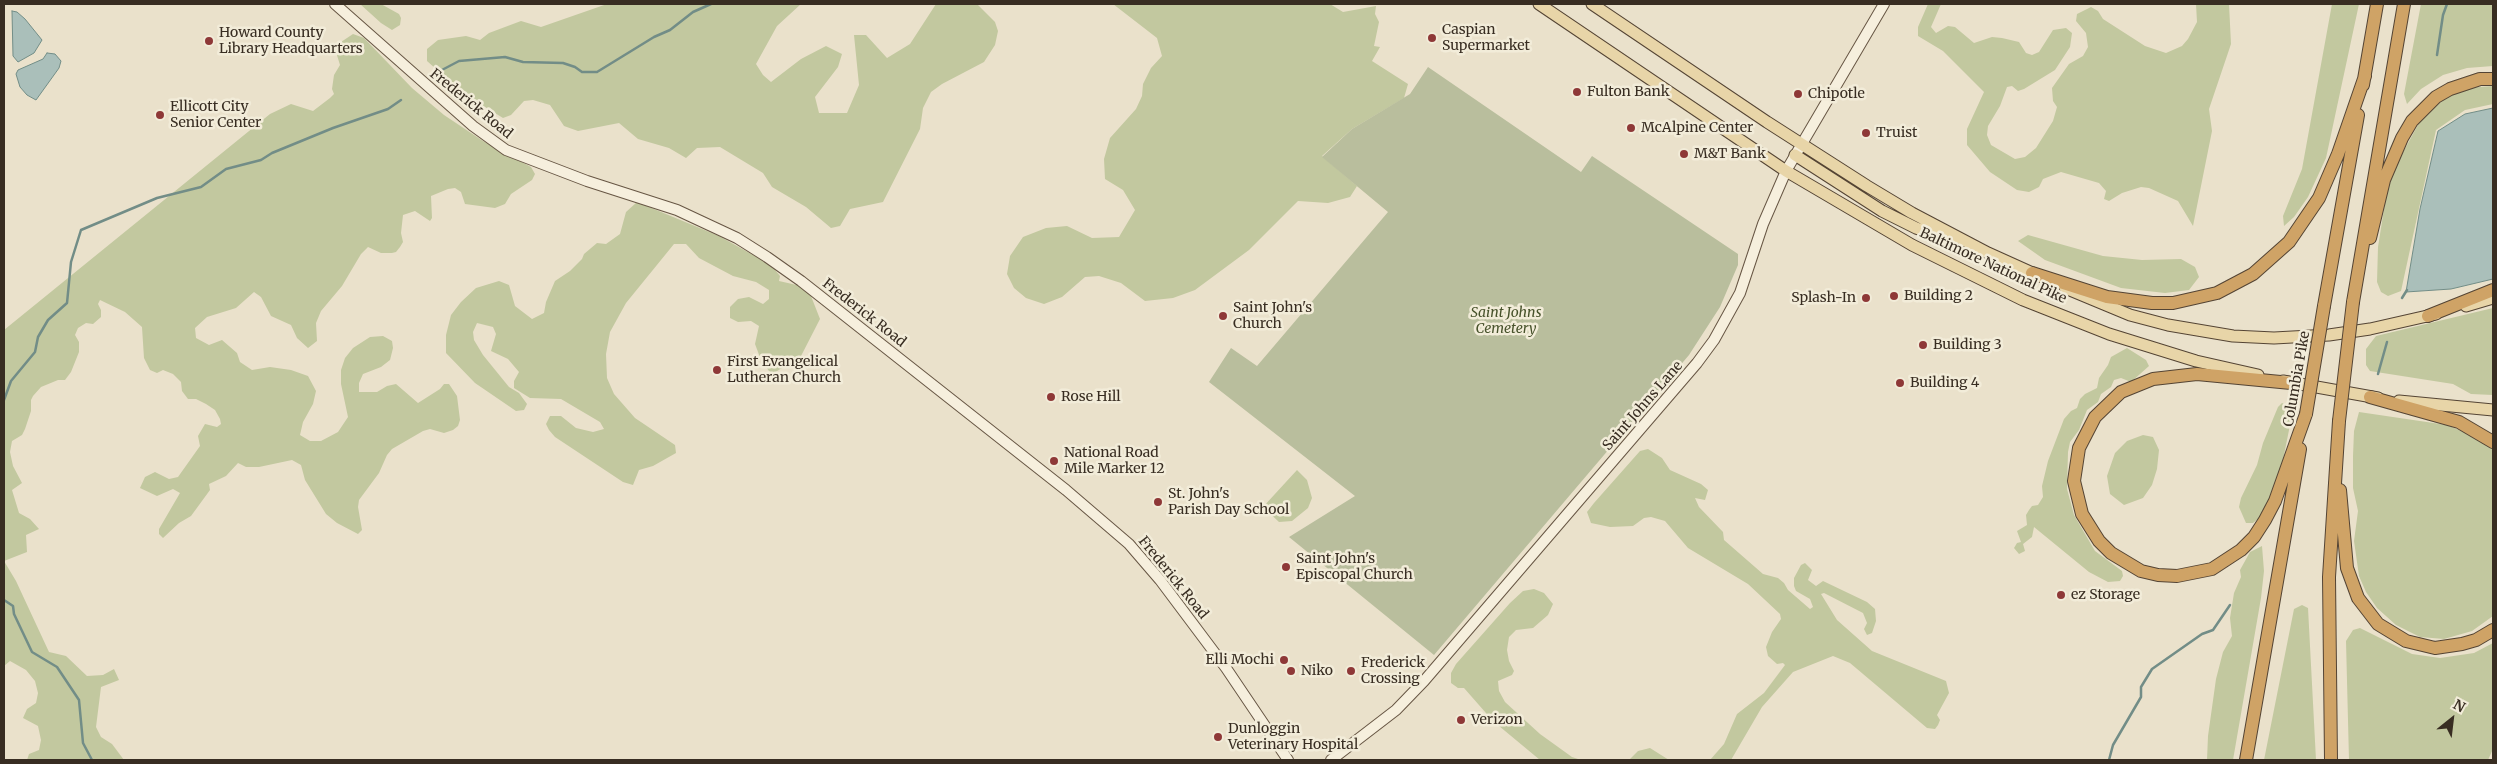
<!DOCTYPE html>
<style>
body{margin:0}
#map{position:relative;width:2497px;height:764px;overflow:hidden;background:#eae1cb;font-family:Merriweather,serif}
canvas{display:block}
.frame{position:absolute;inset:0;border:5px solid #382d22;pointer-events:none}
.north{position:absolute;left:2427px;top:694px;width:50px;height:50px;-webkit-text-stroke:4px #f2ecd9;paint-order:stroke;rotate:29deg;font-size:14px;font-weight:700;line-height:20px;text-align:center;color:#382d22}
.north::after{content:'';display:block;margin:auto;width:18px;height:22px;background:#382d22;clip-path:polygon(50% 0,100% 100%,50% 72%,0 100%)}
</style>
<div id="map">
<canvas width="2497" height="764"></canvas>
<div class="frame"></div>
<div class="north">N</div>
</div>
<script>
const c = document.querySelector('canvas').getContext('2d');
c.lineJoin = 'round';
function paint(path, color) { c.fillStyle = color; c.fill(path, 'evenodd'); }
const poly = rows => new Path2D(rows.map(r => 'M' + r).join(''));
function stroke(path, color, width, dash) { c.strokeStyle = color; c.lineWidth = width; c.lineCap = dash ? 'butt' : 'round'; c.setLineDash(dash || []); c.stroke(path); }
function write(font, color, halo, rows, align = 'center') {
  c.font = font + ' Merriweather,serif'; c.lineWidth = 5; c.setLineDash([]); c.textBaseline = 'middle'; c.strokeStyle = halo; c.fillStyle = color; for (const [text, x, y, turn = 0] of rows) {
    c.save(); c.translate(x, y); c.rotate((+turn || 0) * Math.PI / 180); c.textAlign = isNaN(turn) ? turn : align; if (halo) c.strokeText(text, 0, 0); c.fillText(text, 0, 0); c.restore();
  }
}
paint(poly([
 [360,4,381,4,399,14,401,18,400,25,392,30,381,23],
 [607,4,801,4,777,26,756,64,763,75,771,82,801,59,826,46,842,54,838,67,815,97,819,113,847,113,859,85,854,35,866,35,887,58,910,44,936,4,977,4,995,22,998,31,995,45,984,62,942,84,931,92,923,108,920,129,883,202,850,209,840,226,831,228,806,207,772,187,763,173,720,147,697,148,686,158,669,148,638,139,619,123,578,131,564,126,550,105,533,100,524,101,511,115,503,118,464,94,427,61,427,49,438,40,466,36,480,40,489,33,521,21,541,27],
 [1113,4,1330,4,1343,12,1376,6,1375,14,1379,22,1374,46,1380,47,1372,61,1408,84,1404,98,1352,129,1322,156,1357,186,1350,197,1328,203,1298,201,1249,250,1195,290,1173,298,1145,301,1121,283,1099,276,1085,277,1062,297,1044,304,1026,298,1014,288,1007,274,1010,256,1023,237,1046,228,1067,226,1092,238,1119,237,1135,210,1123,190,1105,179,1104,159,1110,138,1136,109,1142,96,1143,84,1151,68,1162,56,1157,38],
 [1928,4,1941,4,1931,27,1936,33,1948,26,1955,27,1974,43,1992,37,2002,38,2019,42,2026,53,2032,55,2039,52,2053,30,2066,28,2072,33,2070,47,2055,70,2024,89,2018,91,2012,86,2007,87,2000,106,1988,126,1987,135,1991,145,2015,159,2025,157,2036,148,2053,121,2057,107,2053,101,2052,88,2069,64,2083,56,2088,47,2086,33,2076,21,2077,14,2091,7,2098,11,2103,19,2145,46,2166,53,2182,46,2188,39,2197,22,2196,4,2229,4,2231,44,2209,109,2212,131,2193,226,2178,201,2149,188,2141,187,2122,193,2109,201,2104,199,2106,191,2099,183,2061,172,2043,179,2039,187,2029,192,2017,190,1990,172,1967,145,1967,129,1984,92,1943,51,1918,36,1918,27],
 [2332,4,2359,4,2326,158,2308,197,2294,217,2284,226,2283,216,2302,169],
 [2421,4,2493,4,2493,66,2467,68,2443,75,2421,89,2407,104,2404,94],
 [353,34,364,38,412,88,444,115,483,141,531,167,535,174,532,180,511,194,505,204,495,208,465,204,461,192,455,188,448,189,431,196,432,218,430,221,415,211,403,215,401,233,403,242,400,247,396,252,392,253,381,253,368,247,361,254,342,286,321,311,316,323,317,341,308,348,297,338,291,325,271,316,261,297,254,292,236,308,207,317,195,328,196,338,209,345,222,340,237,353,240,362,252,370,270,367,291,370,308,376,316,391,313,404,303,422,300,435,310,441,321,441,338,432,348,417,341,384,341,370,345,358,353,348,370,337,383,336,392,341,393,348,390,360,381,367,363,374,359,383,359,392,377,392,387,386,396,384,418,403,440,389,444,384,449,384,457,396,460,420,458,426,453,430,444,433,430,429,423,431,392,449,387,455,379,473,359,500,358,507,362,530,358,534,337,523,326,514,305,480,301,465,292,460,259,467,246,467,238,463,226,476,209,484,210,490,191,516,179,523,163,538,159,534,159,529,180,493,173,489,157,496,140,488,145,477,155,472,169,479,178,477,200,446,198,436,205,424,217,427,221,424,220,419,215,410,206,404,196,399,188,399,182,391,181,382,173,374,163,370,157,373,150,370,144,358,142,327,125,312,100,300,98,304,101,310,101,317,93,324,86,323,78,328,75,335,79,342,79,352,71,372,65,380,58,380,41,387,33,396,31,400,31,411,25,429,22,435,12,441,10,452,13,466,22,483,12,490,19,513,30,519,39,529,26,535,27,552,4,561,4,330,270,114,291,104,313,111,330,98,334,94,332,89,334,75,340,65,336,52,341,42],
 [2493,86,2493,104,2465,110,2436,130,2401,291,2388,296,2381,292,2377,282,2378,247,2387,190,2401,156,2419,123,2445,98,2466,88],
 [637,202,719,236,771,265,780,276,779,281,801,286,809,291,820,319,801,356,774,373,769,371,761,360,755,344,759,326,751,321,738,322,730,318,730,307,738,299,749,297,763,304,769,299,769,290,756,282,733,276,699,258,686,244,674,244,626,303,610,332,606,354,607,378,614,394,635,418,675,445,676,453,653,466,639,470,633,485,623,482,555,437,549,430,546,424,550,416,561,416,576,428,593,432,604,429,600,422,561,399,530,398,514,388,514,381,519,372,508,359,491,351,496,334,493,327,477,323,473,332,474,340,483,355,509,387,519,393,527,404,524,410,516,411,475,383,446,353,446,335,451,315,461,302,476,288,499,281,509,285,515,306,532,319,544,313,546,302,555,281,570,271,582,259,584,254,597,243,606,244,620,234,626,212],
 [2028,235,2103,256,2142,260,2181,259,2195,267,2199,277,2189,290,2165,293,2121,288,2045,260,2018,241],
 [2493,308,2493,395,2471,394,2453,384,2370,371,2366,365,2366,349,2376,336],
 [2127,348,2146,360,2149,366,2131,382,2121,378,2114,380,2111,387,2101,394,2098,402,2087,410,2079,430,2070,442,2068,452,2067,489,2074,515,2095,551,2122,571,2123,576,2120,581,2108,582,2089,572,2034,527,2032,537,2023,544,2025,551,2019,554,2014,548,2017,543,2021,542,2017,531,2027,525,2026,515,2029,510,2032,506,2038,505,2043,497,2042,486,2048,461,2064,419,2071,411,2077,408,2080,399,2085,394,2097,388,2099,378,2108,365,2111,357],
 [2282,403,2288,406,2290,425,2281,470,2272,496,2259,518,2253,523,2246,523,2239,507,2241,498,2257,465,2263,443,2278,407],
 [2359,412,2447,425,2480,439,2493,449,2493,616,2472,631,2444,639,2420,637,2396,625,2377,608,2366,592,2359,576,2354,541,2358,511,2353,488,2353,456,2354,431],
 [2143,435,2153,437,2159,450,2157,469,2152,485,2143,498,2124,505,2110,494,2107,476,2115,453,2127,441],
 [1648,449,1662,458,1670,470,1701,484,1708,490,1705,500,1695,498,1699,507,1723,532,1724,540,1763,574,1778,578,1784,583,1788,590,1810,609,1813,607,1810,599,1796,591,1794,586,1794,578,1801,565,1805,563,1812,570,1808,580,1816,586,1823,581,1867,602,1875,609,1876,621,1872,633,1867,635,1864,629,1867,623,1863,613,1824,593,1821,594,1837,620,1872,651,1946,681,1949,693,1937,715,1940,720,1938,725,1935,729,1927,728,1850,663,1833,656,1793,672,1762,707,1731,760,1710,760,1724,744,1737,714,1764,693,1785,665,1783,663,1777,664,1768,656,1766,647,1772,632,1781,619,1780,614,1748,584,1688,548,1665,521,1651,517,1644,518,1633,526,1610,527,1591,523,1587,512,1594,503,1640,451],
 [1297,470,1307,480,1312,498,1308,508,1292,521,1279,522,1263,507],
 [2262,546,2264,571,2261,598,2233,760,2207,760,2208,736,2216,679,2223,652,2232,636,2230,618,2234,593,2241,577,2240,570,2250,552],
 [4,561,16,581,49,652,66,656,87,676,103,675,114,669,119,680,101,687,96,727,101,737,112,744,124,760,27,760,29,754,39,750,41,740,38,726,23,718,27,709,36,703,38,693,35,681,26,670,10,661,4,666],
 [1534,589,1544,593,1553,604,1548,615,1533,628,1516,630,1509,637,1507,650,1509,661,1514,671,1512,675,1498,681,1499,691,1505,702,1540,734,1572,757,1581,760,1540,760,1493,721,1464,688,1458,688,1451,683,1451,673,1456,664,1510,603,1523,591],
 [2302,605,2308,608,2316,760,2264,760,2294,609],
 [2360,628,2412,654,2440,658,2474,653,2493,643,2493,749,2488,760,2349,760,2346,641,2353,630],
 [1650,748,1669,760,1629,760,1638,751]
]), '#c2c89f');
paint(poly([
 [1428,67,1581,172,1592,156,1738,254,1738,265,1720,307,1689,355,1434,655,1289,537,1355,496,1209,382,1231,348,1257,366,1388,212,1322,157,1352,129,1410,94]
]), '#b9be9d');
const water = poly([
 [12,11,17,12,25,19,42,40,34,53,18,62,13,56,12,11],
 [47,53,55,54,61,61,59,68,36,100,27,95,20,87,16,74,18,70,43,59,47,53],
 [2493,108,2493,279,2451,289,2406,292,2420,209,2438,131,2465,114,2493,108]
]);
paint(water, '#aabfba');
stroke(water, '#728d87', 1);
stroke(poly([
 [2437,55,2443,15,2447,4],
 [440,71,459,61,505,57,523,62,563,63,575,67,582,72,597,72,654,37,670,30,693,12,711,4],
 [2402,298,2407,290],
 [2378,374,2387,342],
 [4,400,11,381,35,352,38,337,48,320,67,303,71,262,81,230,157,198,201,187,226,169,261,160,272,153,333,128,388,109,401,100],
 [4,600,13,606,14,614,32,652,57,667,79,700,83,743,92,760],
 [2109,760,2113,745,2141,697,2141,687,2152,669,2202,634,2213,630,2230,605]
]), '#728d87', 2.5);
const secondary = poly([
 [335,4,473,126,506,150,587,181,677,210,737,238,767,257,801,281,1066,490,1129,544,1160,580,1226,668,1288,760],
 [1331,760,1396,710,1424,681,1697,363,1714,340,1740,293,1763,224,1786,171,1884,4]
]);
const primary = poly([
 [1539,4,1786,171,1912,245,2023,300,2109,334,2196,361,2258,375],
 [1592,4,1767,122,1867,186,1912,213,1988,253,2039,276],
 [1795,155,1882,211,1916,228,1951,240],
 [2065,288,2130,315,2168,325,2233,336,2274,338,2329,335,2370,329,2436,314],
 [2466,306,2493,298],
 [2283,381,2378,398],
 [2399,401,2493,410]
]);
const highway = poly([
 [2363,85,2377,4],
 [2370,238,2384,180,2402,138,2412,121,2436,97,2450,89,2480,79,2493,79],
 [2032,273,2107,297,2152,303,2173,303,2217,293,2253,274,2289,242,2319,198,2338,154,2365,76],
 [2353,302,2404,4],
 [2324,306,2358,115],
 [2428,316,2493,290],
 [2291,383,2197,374,2153,379,2121,392,2095,417,2079,448,2074,481,2082,514,2099,541,2111,553,2141,571,2158,575,2177,576,2212,569,2241,550,2254,537,2265,520,2275,501,2306,414],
 [2370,397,2459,422,2493,442],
 [2340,490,2347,568,2358,598,2378,624,2406,641,2435,648,2462,644,2476,640,2493,630],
 [2246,760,2300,449],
 [2331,760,2329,577,2339,421]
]);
stroke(secondary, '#675644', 12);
stroke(primary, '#544434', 13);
stroke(highway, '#544434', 14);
stroke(secondary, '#f6efdd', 10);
stroke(primary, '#e8d5a8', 11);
stroke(highway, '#cfa366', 12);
const highwayBridge = poly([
 [2306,414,2324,306],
 [2339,421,2353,302]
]);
stroke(highwayBridge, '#544434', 14, []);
stroke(highwayBridge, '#cfa366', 12);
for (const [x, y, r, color] of [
 [1432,38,5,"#8e3837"],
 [209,41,5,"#8e3837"],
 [1577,92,5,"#8e3837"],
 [1798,94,5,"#8e3837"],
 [160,115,5,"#8e3837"],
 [1631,128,5,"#8e3837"],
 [1866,133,5,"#8e3837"],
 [1684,154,5,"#8e3837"],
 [1894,296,5,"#8e3837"],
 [1866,298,5,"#8e3837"],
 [1223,316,5,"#8e3837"],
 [1923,345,5,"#8e3837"],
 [717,370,5,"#8e3837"],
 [1900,383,5,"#8e3837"],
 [1051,397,5,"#8e3837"],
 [1054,461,5,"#8e3837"],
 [1158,502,5,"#8e3837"],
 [1286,567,5,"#8e3837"],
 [2061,595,5,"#8e3837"],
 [1284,660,5,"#8e3837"],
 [1291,671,5,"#8e3837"],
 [1351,671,5,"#8e3837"],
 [1461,720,5,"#8e3837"],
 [1218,737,5,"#8e3837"]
]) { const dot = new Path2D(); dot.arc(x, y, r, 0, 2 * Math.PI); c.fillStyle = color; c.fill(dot); stroke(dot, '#f2ecd9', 2); }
write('14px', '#382d22', '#f2ecd9', [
 ["Caspian",1442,30],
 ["Supermarket",1442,46],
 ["Howard County",219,33],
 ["Library Headquarters",219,49],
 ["Fulton Bank",1587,92],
 ["Chipotle",1808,94],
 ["Ellicott City",170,107],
 ["Senior Center",170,123],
 ["McAlpine Center",1641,128],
 ["Truist",1876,133],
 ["M&T Bank",1694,154],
 ["Building 2",1904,296],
 ["Splash-In",1856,298,"right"],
 ["Saint John's",1233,308],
 ["Church",1233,324],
 ["Building 3",1933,345],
 ["First Evangelical",727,362],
 ["Lutheran Church",727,378],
 ["Building 4",1910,383],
 ["Rose Hill",1061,397],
 ["National Road",1064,453],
 ["Mile Marker 12",1064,469],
 ["St. John's",1168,494],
 ["Parish Day School",1168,510],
 ["Saint John's",1296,559],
 ["Episcopal Church",1296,575],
 ["ez Storage",2071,595],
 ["Elli Mochi",1274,660,"right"],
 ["Frederick",1361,663],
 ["Crossing",1361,679],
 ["Niko",1301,671],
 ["Verizon",1471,720],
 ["Dunloggin",1228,729],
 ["Veterinary Hospital",1228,745]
], 'left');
write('14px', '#382d22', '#f2ecd9', [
 ["Frederick Road",471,104,39],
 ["Baltimore National Pike",1993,266,25],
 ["Frederick Road",864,313,38],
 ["Columbia Pike",2297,379,-80],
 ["Saint Johns Lane",1643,406,-49],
 ["Frederick Road",1173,578,51]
]);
write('italic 14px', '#47522b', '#f2ecd9', [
 ["Saint Johns",1506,313],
 ["Cemetery",1506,329]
]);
</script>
